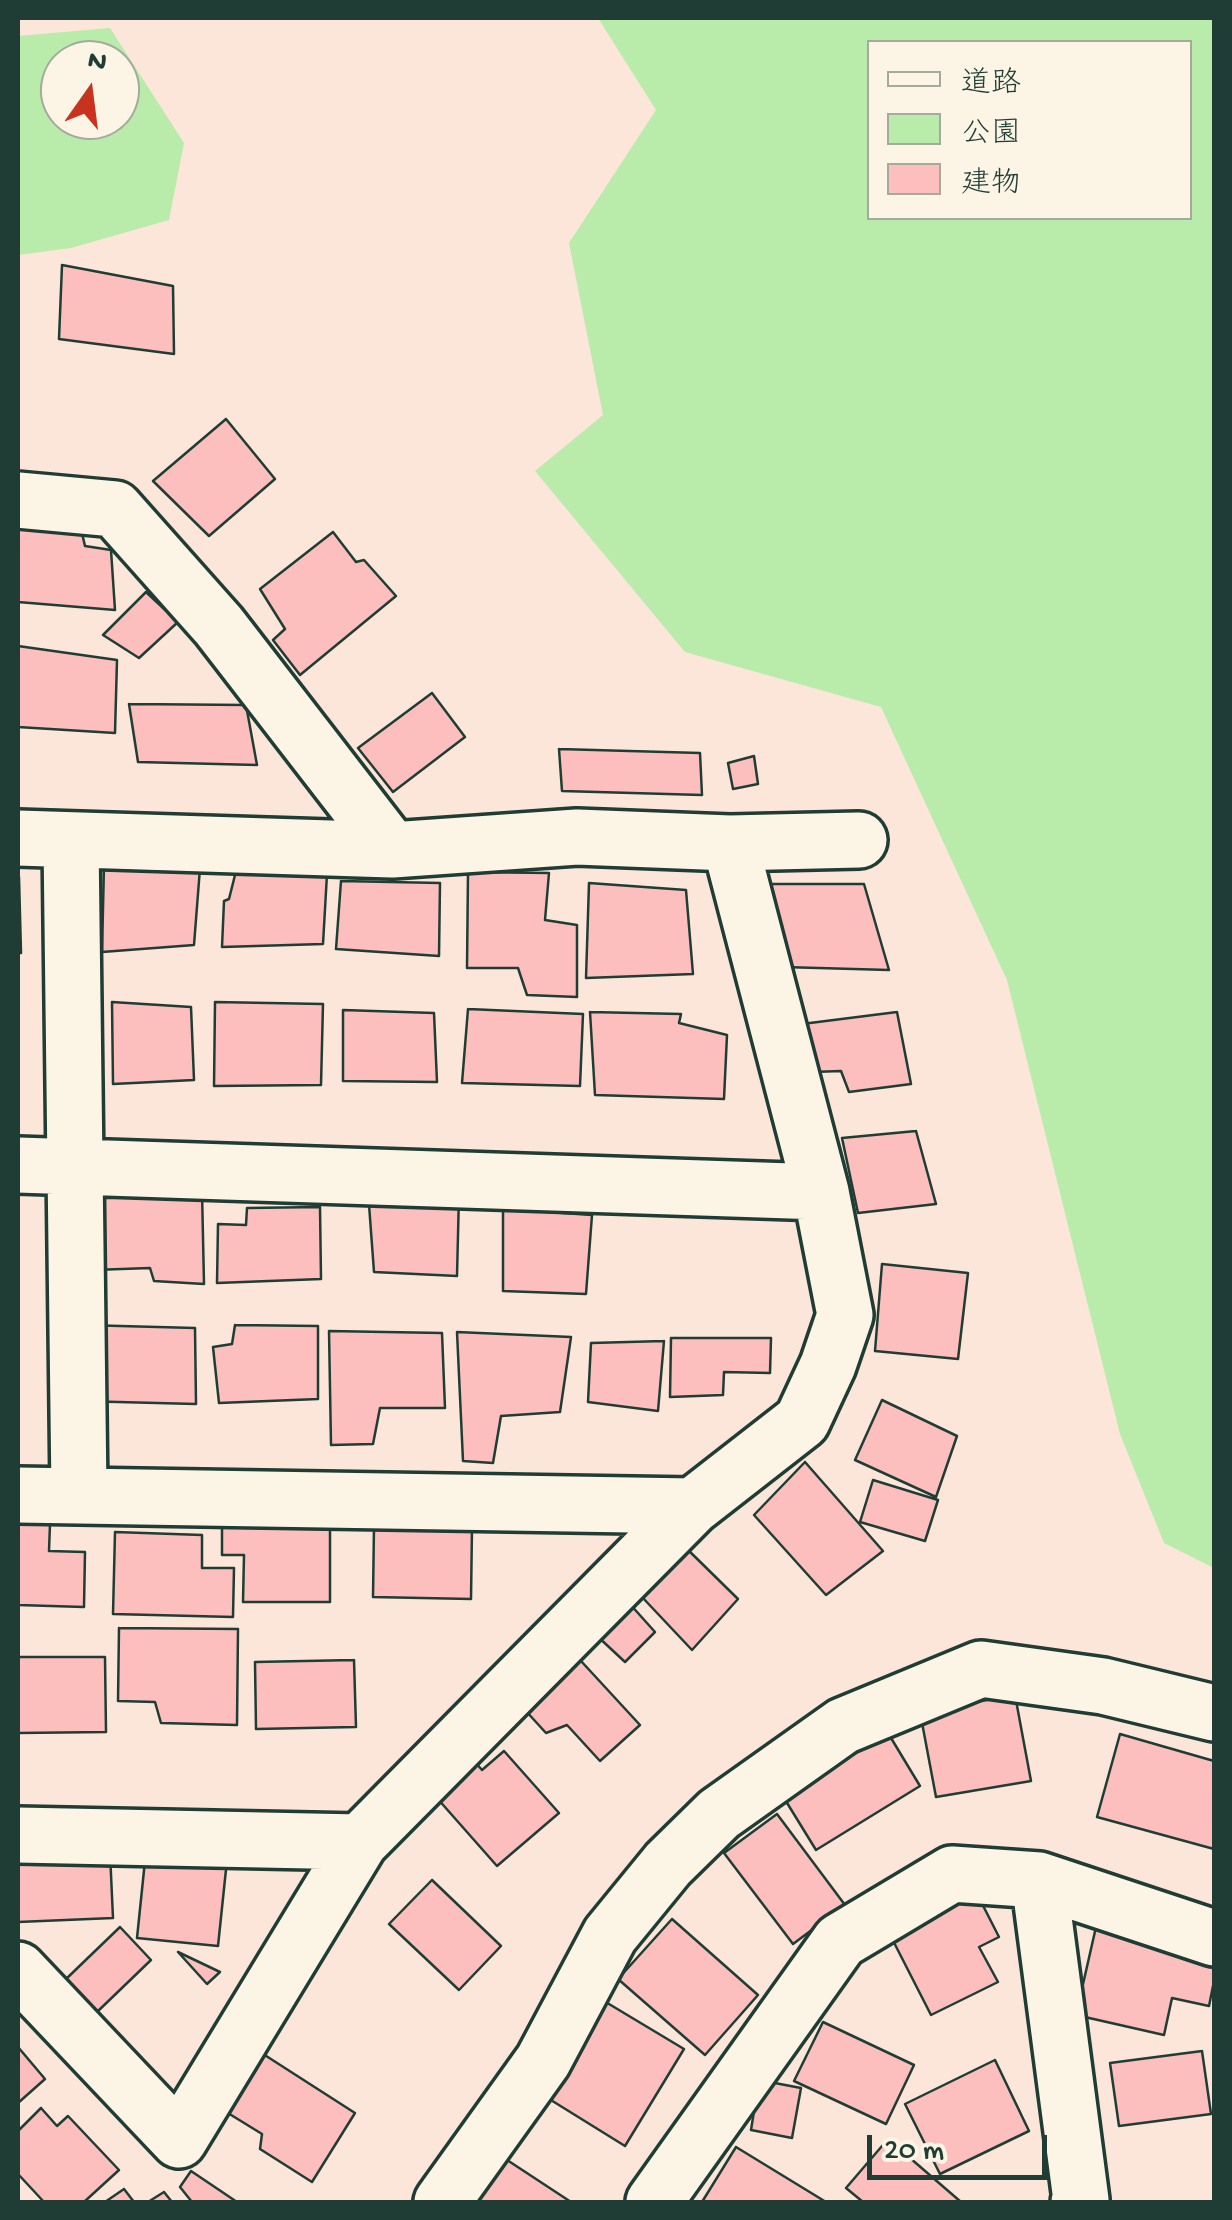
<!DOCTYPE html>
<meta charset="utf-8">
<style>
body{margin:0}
#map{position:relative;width:1232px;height:2220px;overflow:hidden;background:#fce5d9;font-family:"Gochi Hand","Klee One",sans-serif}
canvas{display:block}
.frame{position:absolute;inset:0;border:20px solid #1f3d34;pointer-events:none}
.legend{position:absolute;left:867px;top:40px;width:325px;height:180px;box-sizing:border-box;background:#fcf5e5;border:2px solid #a4ab9e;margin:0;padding:12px 18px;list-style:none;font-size:30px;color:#1f3d34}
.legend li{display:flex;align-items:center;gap:20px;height:50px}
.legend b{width:50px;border:2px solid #a4ab9e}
.north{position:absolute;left:40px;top:40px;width:100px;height:100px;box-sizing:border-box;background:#fcf5e5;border:2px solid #a4ab9e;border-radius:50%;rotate:14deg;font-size:28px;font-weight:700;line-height:40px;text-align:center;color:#1f3d34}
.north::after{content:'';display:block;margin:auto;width:35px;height:45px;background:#c8321e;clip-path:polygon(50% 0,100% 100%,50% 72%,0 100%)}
.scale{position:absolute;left:867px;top:2135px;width:180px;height:45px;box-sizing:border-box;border:5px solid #1f3d34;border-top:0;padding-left:12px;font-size:30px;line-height:35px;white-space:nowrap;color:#1f3d34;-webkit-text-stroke:8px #fcf5e5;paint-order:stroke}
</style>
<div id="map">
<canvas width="1232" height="2220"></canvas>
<div class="frame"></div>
<ul class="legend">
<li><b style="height:12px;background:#fcf5e5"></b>道路</li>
<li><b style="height:28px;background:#b9ebab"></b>公園</li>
<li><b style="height:28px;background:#fcbfbd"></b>建物</li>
</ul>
<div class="north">N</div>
<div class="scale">20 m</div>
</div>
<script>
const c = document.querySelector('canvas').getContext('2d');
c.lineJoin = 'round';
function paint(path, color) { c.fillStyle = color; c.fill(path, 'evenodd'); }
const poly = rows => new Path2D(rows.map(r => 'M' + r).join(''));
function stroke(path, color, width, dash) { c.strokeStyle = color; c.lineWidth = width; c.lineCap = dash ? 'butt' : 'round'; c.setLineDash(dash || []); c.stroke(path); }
paint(poly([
 [598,18,1214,18,1214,1568,1164,1543,1120,1434,1007,980,881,707,685,652,535,471,603,415,569,243,656,110],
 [870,42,1190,42,1190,218,870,218],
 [110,28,184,143,169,220,71,248,18,255,18,36],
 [60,60,120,60,120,120,60,120]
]), '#b9ebab');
const building = poly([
 [62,265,173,286,174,354,59,339,62,265],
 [226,419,275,479,209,536,153,481,226,419],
 [18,521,81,529,85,546,111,550,115,610,18,602,18,521],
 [333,532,356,562,364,560,396,596,300,675,273,640,285,629,260,589,333,532],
 [146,592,178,622,139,658,103,635,146,592],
 [18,646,117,660,115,733,18,727,18,646],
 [432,693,465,737,393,792,358,748,432,693],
 [129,704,246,705,257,765,138,762,129,704],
 [559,749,700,753,702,795,562,791,559,749],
 [754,756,758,784,733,789,728,763,754,756],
 [104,865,200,868,194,945,102,952,104,865],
 [236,871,327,874,323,944,222,947,224,901,229,899,236,871],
 [468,872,549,873,545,920,577,925,577,997,527,995,518,968,467,968,468,872],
 [18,877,19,877,21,953,18,953,18,877],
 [341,881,440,883,439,956,336,949,341,881],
 [589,883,686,890,693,974,586,978,589,883],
 [768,884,864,884,889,970,783,967,768,884],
 [112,1002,191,1007,194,1080,113,1084,112,1002],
 [215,1002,323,1004,321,1085,214,1086,215,1002],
 [468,1009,583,1014,580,1086,462,1083,468,1009],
 [343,1010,434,1013,437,1082,343,1081,343,1010],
 [590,1012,681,1014,679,1023,727,1035,724,1099,595,1095,590,1012],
 [897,1012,911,1084,849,1092,841,1071,812,1072,802,1024,897,1012],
 [916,1131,936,1204,858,1213,842,1138,916,1131],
 [97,1189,202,1191,204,1284,154,1281,150,1268,93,1270,97,1189],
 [368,1191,459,1194,457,1276,374,1272,368,1191],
 [320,1207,321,1279,217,1283,218,1224,246,1225,247,1208,320,1207],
 [503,1209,592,1215,586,1294,503,1291,503,1209],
 [882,1264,968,1273,958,1359,875,1351,882,1264],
 [83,1325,195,1328,196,1404,79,1401,83,1325],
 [235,1325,318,1326,318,1399,219,1403,213,1347,232,1344,235,1325],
 [329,1331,442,1333,445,1408,380,1408,373,1444,331,1445,329,1331],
 [457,1332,571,1337,560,1412,501,1416,493,1463,463,1461,457,1332],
 [671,1338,771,1338,770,1373,724,1372,723,1395,670,1397,671,1338],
 [664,1341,658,1411,588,1402,591,1343,664,1341],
 [882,1400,957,1436,936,1497,855,1460,882,1400],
 [805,1462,883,1551,826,1595,754,1515,805,1462],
 [873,1480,938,1500,925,1541,860,1522,873,1480],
 [330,1513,330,1602,243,1602,244,1555,222,1555,222,1526,330,1513],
 [18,1523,50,1524,49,1551,85,1552,84,1607,18,1605,18,1523],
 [374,1526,472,1527,471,1599,373,1597,374,1526],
 [115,1532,202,1535,202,1568,234,1568,233,1617,113,1614,115,1532],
 [684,1546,738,1599,692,1650,642,1597,684,1546],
 [629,1603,655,1632,625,1662,595,1634,629,1603],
 [119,1628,238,1629,237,1725,161,1723,155,1702,118,1701,119,1628],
 [569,1648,640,1725,600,1761,567,1725,546,1733,514,1698,569,1648],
 [18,1657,105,1657,106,1732,18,1733,18,1657],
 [354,1660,356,1727,256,1729,255,1662,354,1660],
 [1015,1695,1031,1781,936,1797,920,1712,1015,1695],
 [888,1733,920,1786,816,1850,784,1798,888,1733],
 [1120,1734,1214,1761,1214,1849,1097,1817,1120,1734],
 [504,1751,559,1813,497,1866,429,1789,469,1755,482,1770,504,1751],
 [777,1814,845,1905,793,1944,724,1853,777,1814],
 [146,1851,227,1860,218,1946,137,1938,146,1851],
 [110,1853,113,1918,18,1922,18,1857,110,1853],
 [432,1880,501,1946,459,1990,389,1924,432,1880],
 [970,1880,999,1937,979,1947,998,1982,931,2015,884,1923,970,1880],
 [672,1919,758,1995,705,2055,618,1979,672,1919],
 [120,1927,151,1960,97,2012,65,1980,120,1927],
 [1096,1927,1214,1954,1214,1981,1209,2006,1172,1998,1164,2035,1076,2015,1096,1927],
 [178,1952,220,1972,207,1984,178,1952],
 [604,2001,684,2049,625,2146,546,2097,604,2001],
 [823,2022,914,2065,886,2124,794,2081,823,2022],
 [18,2047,45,2079,18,2103,18,2047],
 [1202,2051,1211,2114,1119,2126,1110,2063,1202,2051],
 [260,2052,355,2113,312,2182,260,2149,262,2134,223,2110,260,2052],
 [995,2060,1029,2131,940,2174,905,2104,995,2060],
 [759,2080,801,2088,792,2138,751,2130,759,2080],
 [41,2108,57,2126,68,2116,119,2170,84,2202,44,2202,18,2174,18,2131,41,2108],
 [888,2139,961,2202,863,2202,846,2188,888,2139],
 [736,2147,826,2202,702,2202,736,2147],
 [501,2156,571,2202,469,2202,501,2156],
 [191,2171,237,2202,192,2202,180,2187,191,2171],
 [124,2189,134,2202,105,2202,124,2189],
 [164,2192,172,2202,148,2202,164,2192]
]);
paint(building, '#fcbfbd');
stroke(building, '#1f3d34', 2.5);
const minor = poly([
 [18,500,115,509,219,626,392,850],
 [18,838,392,850,577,837,730,843,821,1192,845,1315,828,1365,802,1421,693,1506,360,1842,179,2140,18,1970],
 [71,841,79,1493],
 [730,843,859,840],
 [18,1165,821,1192],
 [18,1495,693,1506],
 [18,1835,360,1842],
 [1039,1880,1081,2200,1079,2202],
 [442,2202,543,2061,610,1935,668,1864,719,1814,843,1726,981,1669,1103,1686,1214,1713],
 [654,2202,840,1941,952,1874,1039,1880,1214,1938]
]);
stroke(minor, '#1f3d34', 62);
stroke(minor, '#fcf5e5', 55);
</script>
